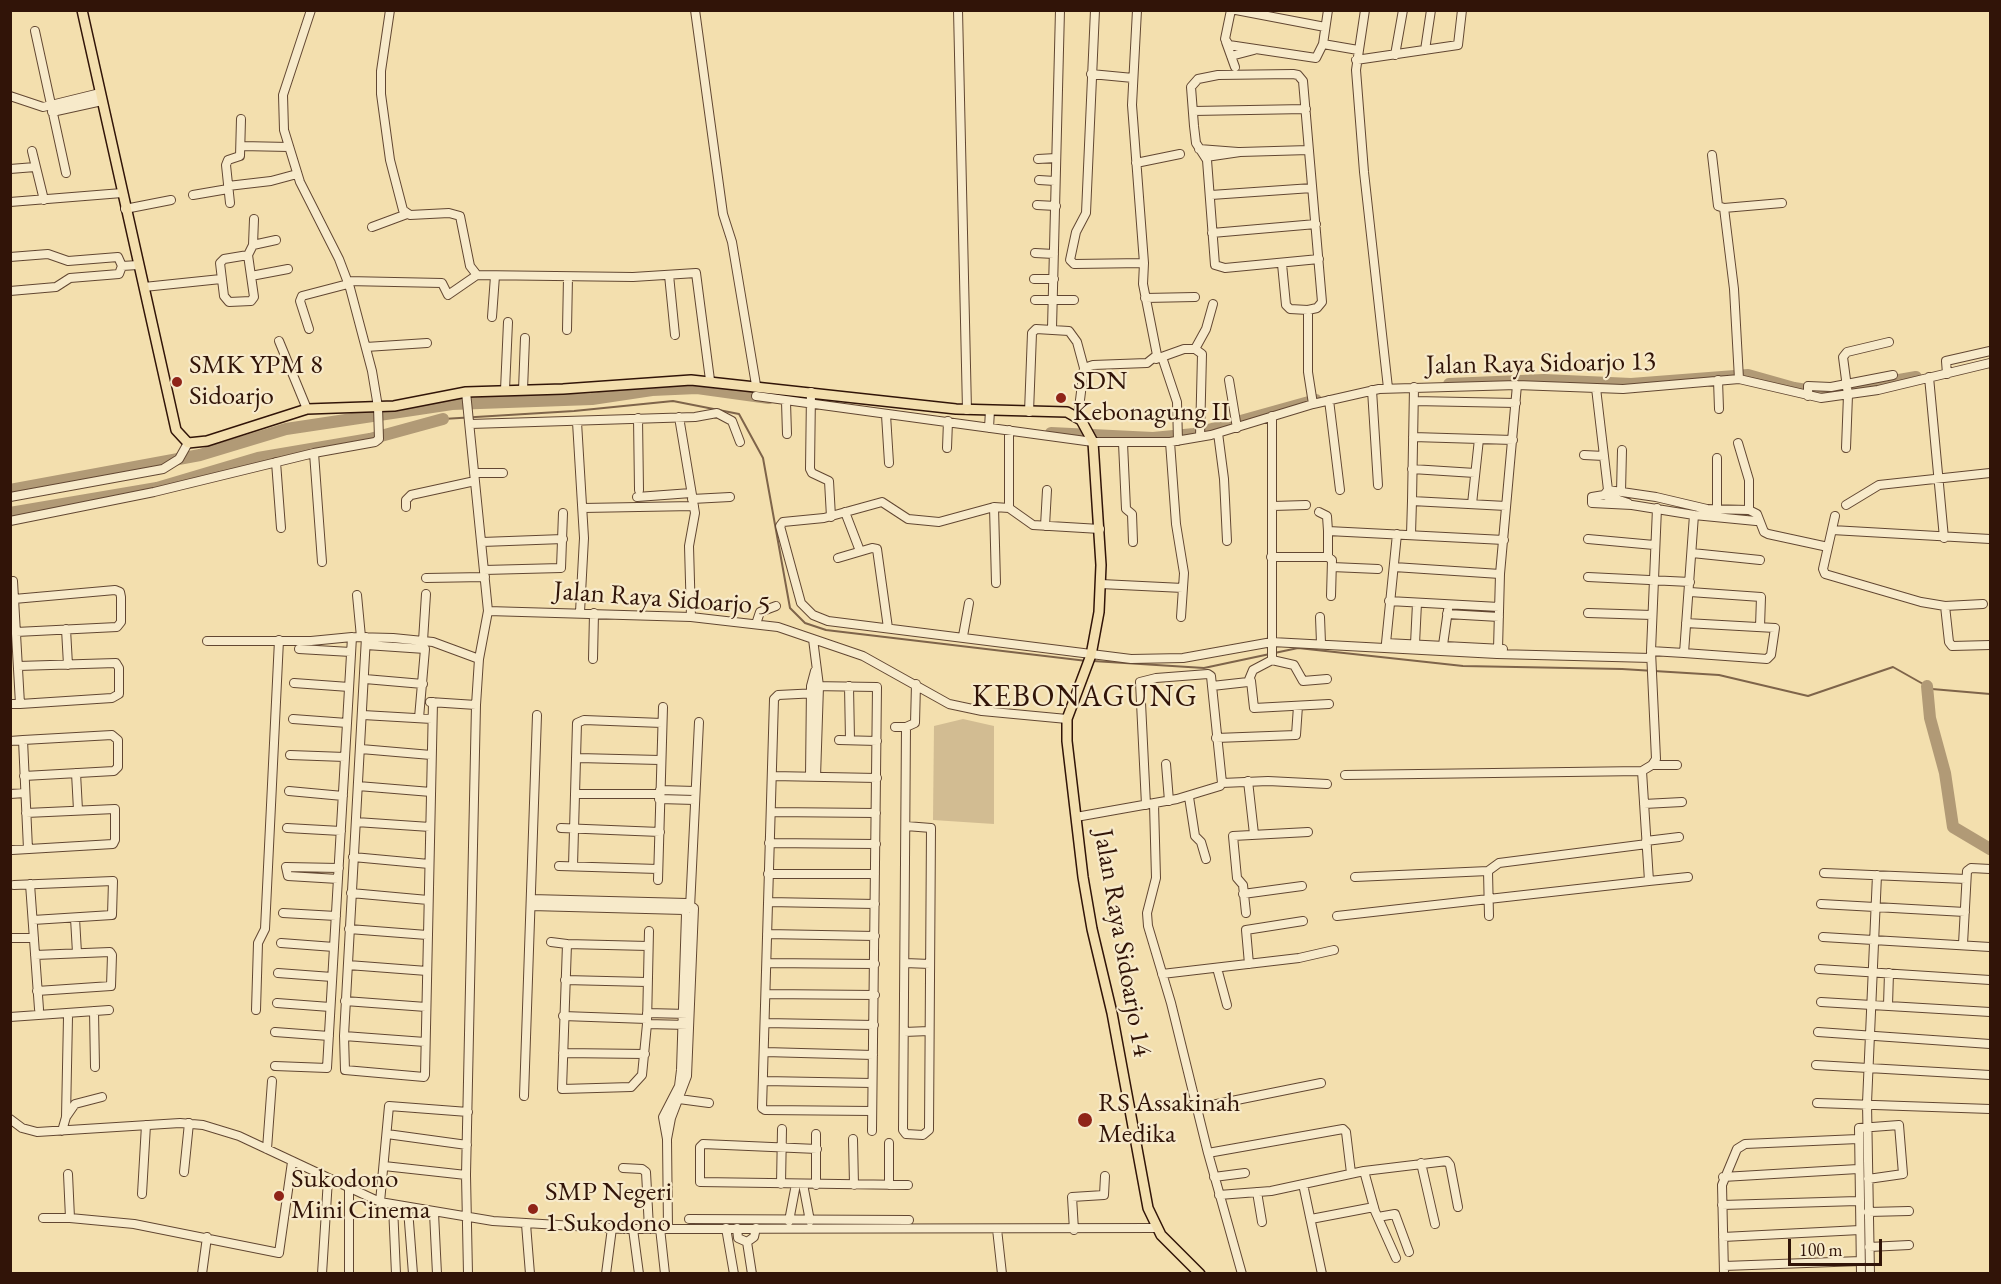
<!DOCTYPE html>
<style>
body{margin:0}
#map{position:relative;width:2001px;height:1284px;overflow:hidden;background:#f3dfae;font-family:"EB Garamond",serif}
canvas{display:block}
.frame{position:absolute;inset:0;border:12px solid #311408;pointer-events:none}
.scale{position:absolute;left:1788px;top:1239px;width:94px;height:27px;box-sizing:border-box;border:3px solid #311408;border-top:0;padding-left:8px;font-size:18px;line-height:21px;white-space:nowrap;color:#311408;-webkit-text-stroke:4px #f7eaca;paint-order:stroke}
</style>
<div id="map">
<canvas width="2001" height="1284"></canvas>
<div class="frame"></div>
<div class="scale">100 m</div>
</div>
<script>
const c = document.querySelector('canvas').getContext('2d');
c.lineJoin = 'round';
function paint(path, color) { c.fillStyle = color; c.fill(path, 'evenodd'); }
const poly = rows => new Path2D(rows.map(r => 'M' + r).join(''));
function stroke(path, color, width, dash) { c.strokeStyle = color; c.lineWidth = width; c.lineCap = dash ? 'butt' : 'round'; c.setLineDash(dash || []); c.stroke(path); }
function write(font, color, halo, rows, align = 'center') {
  c.font = font + ' "EB Garamond",serif'; c.lineWidth = 4.5; c.setLineDash([]); c.textBaseline = 'middle'; c.strokeStyle = halo; c.fillStyle = color; for (const [text, x, y, turn = 0] of rows) {
    c.save(); c.translate(x, y); c.rotate((+turn || 0) * Math.PI / 180); c.textAlign = isNaN(turn) ? turn : align; if (halo) c.strokeText(text, 0, 0); c.fillText(text, 0, 0); c.restore();
  }
}
paint(poly([
 [963,719,994,726,994,824,933,820,934,726]
]), '#d2bc92');
stroke(poly([
 [443,419,574,411,673,401,739,414,763,458,790,608,805,623,826,630,1087,661],
 [1093,661,1204,668,1298,648,1463,666,1622,669,1719,675,1808,696,1893,667,1932,689,1990,694]
]), '#7e644a', 2);
stroke(poly([
 [1449,384,1544,380,1631,384,1748,375,1794,388,1825,393,1916,377],
 [1051,433,1153,438,1194,434,1316,400],
 [10,490,200,455,286,429,452,404,592,399,652,390,697,388,769,398],
 [10,513,157,488,258,458,370,439,443,419],
 [1927,686,1930,718,1945,773,1953,827,1990,849]
]), '#b19a76', 12);
const minor = poly([
 [390,10,381,71,381,94,390,160,403,210,410,215,449,213,460,216,470,266,477,275],
 [695,10,723,214,732,242,756,385],
 [958,10,967,410],
 [1095,10,1086,213,1076,232,1070,260,1074,264,1144,263],
 [1231,10,1225,39,1229,45,1316,58,1323,44,1328,10],
 [1236,10,1325,27],
 [1365,10,1356,70,1364,172,1388,388],
 [35,31,66,173],
 [1226,42,1235,67],
 [1323,44,1358,50],
 [1425,50,1431,10],
 [1395,55,1403,10],
 [1231,56,1254,50],
 [1356,60,1458,45,1462,10],
 [1091,74,1133,78],
 [10,96,43,107,100,93],
 [1193,111,1306,109],
 [52,112,102,101],
 [241,146,289,147],
 [1199,149,1238,152],
 [32,151,44,200],
 [1712,155,1718,206,1724,208],
 [1206,157,1240,152,1309,150],
 [1038,159,1056,158],
 [1136,163,1180,154],
 [10,169,35,167],
 [1039,180,1055,181],
 [228,186,271,181,297,174],
 [193,195,228,189],
 [1211,195,1312,188],
 [10,202,122,193],
 [230,203,226,165,228,160,240,156,241,119],
 [1037,205,1056,206],
 [125,209,171,200],
 [372,227,407,214],
 [1212,233,1316,224],
 [253,245,276,240],
 [1035,253,1054,254],
 [248,255,224,259,220,263,224,296,229,302,251,301,254,297,248,255,253,245,254,219],
 [10,257,48,254,68,261,118,257,122,266,119,274,70,278,56,287,10,291],
 [1282,264,1286,305,1290,309,1308,310],
 [122,266,138,265],
 [669,275,675,335],
 [251,276,288,269],
 [1034,279,1054,279],
 [347,281,442,283,448,295,477,275,633,277,696,273,710,380],
 [144,287,221,279],
 [1145,298,1195,297],
 [1035,300,1074,300],
 [492,317,495,276],
 [1052,328,1060,10],
 [309,329,300,301,302,296,348,284],
 [567,330,568,277],
 [279,341,307,409],
 [366,347,427,343],
 [1195,349,1202,354,1200,437],
 [1162,357,1177,402,1178,441],
 [1156,359,1184,349,1195,349,1206,329,1213,304],
 [1947,374,1946,361,1990,351],
 [1929,377,1944,538],
 [1739,379,1734,289,1724,208,1782,203],
 [1229,380,1237,428],
 [1718,380,1719,409],
 [505,390,508,322],
 [523,390,525,338],
 [1372,390,1378,485],
 [466,392,488,611,479,659,476,705,466,1175,468,1274],
 [811,392,810,469,812,473,829,481,831,517],
 [756,396,1093,442,1170,442,1211,435,1313,404,1379,389,1517,385,1623,389,1739,379,1821,398,1878,390,1990,363],
 [1808,396,1808,386,1831,387,1893,375],
 [1329,400,1340,490],
 [1414,401,1516,403],
 [786,402,787,434],
 [1313,404,1308,372,1308,310,1317,308,1322,302,1303,81,1298,75,1293,74,1218,75,1198,79,1191,87,1194,126,1196,143,1207,160,1215,265,1225,268,1319,259],
 [1029,412,1032,333,1036,329,1069,331,1077,342,1084,368],
 [886,415,889,463],
 [1078,416,1084,368,1093,365,1147,363,1157,355,1143,284,1144,263,1132,105,1137,10],
 [679,417,695,513,689,546,691,617],
 [638,418,639,490],
 [577,422,584,538,580,612],
 [470,424,695,417,717,413,732,421,740,442],
 [989,428,990,410],
 [1009,430,1009,508],
 [1218,433,1224,479,1227,541],
 [1413,437,1513,440],
 [1170,442,1176,524,1184,573,1181,617],
 [1123,443,1126,509,1132,514,1133,542],
 [1738,443,1749,480,1749,510],
 [947,448,948,421],
 [1846,448,1848,395,1843,357,1847,352,1889,342],
 [314,453,322,562],
 [1584,455,1604,456],
 [1717,458,1717,510],
 [276,462,281,528],
 [1412,469,1475,473],
 [474,473,503,473],
 [1608,490,1656,497,1707,509,1749,510,1757,514,1764,532,1768,534,1828,547],
 [1621,492,1622,450],
 [1604,495,1628,503],
 [10,497,163,469,179,459,188,443],
 [637,497,691,493],
 [692,499,730,497],
 [1412,501,1414,387],
 [1472,504,1479,439],
 [1846,505,1879,485,1990,473],
 [1273,506,1306,505],
 [406,507,406,500,411,495,475,481],
 [994,507,996,583],
 [583,508,694,506],
 [845,512,860,551],
 [1319,512,1327,516,1328,531],
 [1694,515,1756,521],
 [1835,516,1823,569,1825,574,1921,602,1945,606,1983,604],
 [10,521,154,492,314,453,375,442,379,439,378,407,372,371,350,288,339,259,300,182,284,130,283,95,311,10],
 [1045,526,1047,490],
 [1100,529,1033,525,1009,508,994,507,939,522,908,519,882,502,824,518,783,522,780,526,801,603,813,615,828,621,1131,659,1183,658,1272,642,1497,654,1651,658],
 [1832,530,1990,539],
 [1397,534,1386,643,1503,649],
 [1411,534,1412,501,1506,506],
 [1588,539,1654,545],
 [482,542,563,539],
 [1692,553,1760,560],
 [1271,557,1328,557],
 [838,558,872,548,877,549,888,628],
 [1332,567,1378,569],
 [1394,567,1500,574],
 [484,570,561,568,563,513],
 [1588,577,1690,582],
 [426,578,485,577],
 [13,581,20,704,112,698,119,694,119,668,116,663,18,666],
 [1101,584,1183,588],
 [1690,592,1761,597,1760,627],
 [357,595,361,637],
 [1331,596,1332,560,1328,557,1328,531,1504,540],
 [14,599,115,590,120,592,121,597,121,622,117,627,16,632],
 [1389,601,1499,607],
 [1945,606,1949,642,1952,646,1990,645],
 [488,611,691,617,778,627,863,656,949,704,982,711,1067,719],
 [1588,613,1652,615],
 [1447,614,1499,617],
 [1320,617,1321,643],
 [756,624,760,612,776,606],
 [66,629,68,665],
 [963,636,969,603],
 [366,637,344,1036,345,1070,424,1077,425,1075,433,702],
 [813,639,819,686,816,777],
 [207,641,311,641,352,637,393,638,433,642,479,659],
 [423,641,426,594],
 [1415,644,1417,603],
 [366,645,425,649,419,718],
 [1443,645,1448,610],
 [299,649,351,652],
 [1498,649,1500,574,1517,385],
 [1651,651,1657,508],
 [1684,653,1767,659,1771,655,1775,628,1686,623],
 [593,659,594,613],
 [1272,660,1272,416],
 [365,679,423,684],
 [1251,681,1254,708,1329,704],
 [294,683,349,687],
 [811,686,877,687,872,1131],
 [849,686,850,740],
 [818,693,778,695,774,699,762,1108,765,1110,872,1111],
 [430,702,476,705],
 [10,704,20,704],
 [363,715,432,719],
 [293,719,347,723],
 [895,727,906,727,915,723,916,684],
 [1216,738,1296,735,1298,706],
 [23,740,112,735,118,740,118,767,114,771,24,776],
 [839,740,877,741],
 [10,741,23,740,28,849],
 [361,749,431,755],
 [290,755,345,757],
 [578,758,660,760],
 [1166,764,1169,801],
 [1652,765,1677,765],
 [76,773,78,810],
 [1345,775,1642,771],
 [772,776,877,778],
 [810,776,811,686,815,671],
 [1248,781,1254,834],
 [1222,783,1268,781,1327,784],
 [358,786,431,792],
 [660,790,695,791],
 [289,791,343,796],
 [10,794,25,793],
 [576,794,659,794],
 [1189,797,1195,836,1201,842,1206,859],
 [659,799,695,800],
 [1154,804,1156,878,1147,913,1148,926,1171,1003,1208,1153,1242,1274],
 [1644,804,1682,802],
 [1146,805,1140,682,1156,678,1208,674,1211,676,1212,686],
 [771,812,876,813],
 [1076,817,1177,799,1220,786,1222,783,1212,686,1248,682,1253,670,1272,660,1294,665,1303,681,1327,679],
 [356,822,430,827],
 [906,826,931,828,929,1130,923,1135,906,1134,903,1130,906,727],
 [287,828,341,831],
 [561,828,660,832],
 [1646,841,1679,837],
 [769,843,876,844],
 [12,850,113,844,115,840,115,809,26,813],
 [353,857,429,864],
 [559,866,658,869],
 [573,866,577,723,584,720,662,723],
 [1824,873,1966,879],
 [768,874,875,874],
 [1355,877,1488,871],
 [338,879,288,876,286,867,339,868],
 [658,880,663,707],
 [1649,881,1688,877],
 [30,884,39,1009],
 [14,885,113,881,112,915,33,920],
 [351,893,428,900],
 [1243,894,1302,886],
 [531,899,687,903,694,908,687,1076,671,1118,667,1139,668,1228],
 [768,902,875,904],
 [1821,904,1965,912],
 [531,906,684,910,690,908,699,722],
 [283,913,336,916],
 [1246,913,1243,885,1237,878,1233,836,1308,832],
 [1337,916,1649,881,1642,771,1652,765,1656,759,1651,651,1684,653,1694,515,1632,505,1592,503,1592,497,1604,495,1608,490,1596,388],
 [1489,916,1488,871,1499,863,1647,844],
 [75,918,77,953],
 [349,929,427,935],
 [767,934,875,936],
 [1823,937,1990,947],
 [10,938,34,938],
 [551,942,567,944],
 [281,943,334,947],
 [1963,944,1967,871,1971,868,1990,869],
 [648,946,567,944,562,1089,631,1087,642,1075,647,1024,649,931],
 [35,955,110,952,112,955,111,986,37,991],
 [767,963,875,964],
 [905,963,930,964],
 [1249,964,1246,930,1303,921],
 [348,965,427,971],
 [1217,968,1227,1005],
 [1819,969,1990,980],
 [278,973,332,977],
 [1162,974,1299,958,1334,950],
 [565,980,647,982],
 [766,994,875,995],
 [345,1001,426,1007],
 [1821,1002,1990,1012],
 [277,1003,330,1007],
 [1888,1005,1889,973],
 [256,1010,258,943,265,929,279,640],
 [94,1011,95,1067],
 [647,1013,688,1014],
 [563,1016,647,1019],
 [10,1017,109,1010],
 [765,1023,874,1025],
 [647,1024,688,1025],
 [275,1032,329,1036],
 [904,1032,929,1031],
 [1818,1032,1990,1044],
 [344,1036,425,1042],
 [765,1052,873,1055],
 [563,1053,645,1054],
 [1816,1065,1990,1075],
 [275,1066,327,1068,352,637],
 [764,1081,872,1083],
 [524,1096,537,715],
 [679,1099,709,1103],
 [1817,1103,1990,1109],
 [1197,1108,1321,1083],
 [66,1117,75,1104,102,1097],
 [10,1119,22,1128,37,1132,180,1123,203,1125,239,1136,380,1202,493,1221,624,1229,1156,1228],
 [62,1131,66,1117,68,1017],
 [387,1134,467,1145],
 [667,1139,663,1117,679,1086,681,1070,686,914,684,910],
 [853,1139,854,1185],
 [267,1149,272,1081],
 [817,1149,703,1144,700,1147,700,1182,908,1185],
 [1208,1153,1343,1129,1346,1132,1351,1173],
 [1421,1163,1435,1224],
 [384,1166,466,1175],
 [623,1168,642,1169,646,1172,649,1228],
 [1364,1171,1375,1211,1396,1258],
 [184,1172,189,1123],
 [68,1174,70,1218],
 [1214,1177,1245,1173],
 [1723,1177,1858,1169],
 [781,1184,782,1129],
 [803,1184,810,1221],
 [1303,1184,1322,1274],
 [816,1185,816,1134],
 [889,1185,889,1143],
 [1257,1192,1262,1222],
 [142,1194,146,1125],
 [1219,1195,1271,1191,1364,1171,1447,1161,1450,1165,1458,1207],
 [380,1202,389,1106,468,1112],
 [1722,1205,1858,1201],
 [393,1206,396,1274],
 [408,1209,413,1274],
 [1868,1212,1909,1211],
 [434,1213,437,1274],
 [1378,1217,1395,1214,1409,1252],
 [43,1218,70,1218,134,1224,279,1253,292,1162],
 [689,1219,909,1220],
 [1311,1219,1374,1207],
 [789,1221,796,1184],
 [526,1224,530,1274],
 [660,1228,665,1274],
 [726,1228,734,1274],
 [737,1228,738,1238,747,1242],
 [633,1229,639,1274],
 [997,1229,1002,1274],
 [1074,1230,1072,1197,1104,1195,1105,1176],
 [1723,1237,1860,1230],
 [1869,1247,1909,1245],
 [1724,1266,1861,1261],
 [202,1274,207,1237],
 [322,1274,328,1179],
 [349,1274,349,1189],
 [606,1274,612,1228],
 [752,1274,747,1242,754,1237,756,1228],
 [1724,1274,1722,1185,1737,1149,1745,1144,1858,1139],
 [1861,1274,1859,1128,1899,1125,1903,1174,1868,1179],
 [1870,1274,1867,1103,1877,875]
]);
const major = poly([
 [82,10,176,430,188,443,207,441,307,409,394,406,466,392,563,389,691,380,956,409,1067,412,1081,420,1093,442,1101,565,1099,612,1091,655,1067,719,1067,741,1083,877,1092,929,1112,1013,1148,1208,1161,1235,1200,1274]
]);
stroke(minor, '#624732', 10);
stroke(major, '#311408', 12);
stroke(minor, '#f7eaca', 8);
stroke(major, '#f3dfae', 9);
for (const [x, y, r, color] of [
 [177,382,6,"#8f2418"],
 [1061,398,6,"#8f2418"],
 [1085,1120,8,"#8f2418"],
 [279,1196,6,"#8f2418"],
 [533,1209,6,"#8f2418"]
]) { const dot = new Path2D(); dot.arc(x, y, r, 0, 2 * Math.PI); c.fillStyle = color; c.fill(dot); stroke(dot, '#f7eaca', 2); }
write('27px', '#311408', '#f7eaca', [
 ["Jalan Raya Sidoarjo 13",1541,364,-1],
 ["Jalan Raya Sidoarjo 5",662,599,4],
 ["Jalan Raya Sidoarjo 14",1122,943,80]
]);
write('27px', '#311408', '#f7eaca', [
 ["SMK YPM 8",189,366],
 ["Sidoarjo",189,397],
 ["SDN",1073,382],
 ["Kebonagung II",1073,413],
 ["RS Assakinah",1098,1104],
 ["Medika",1098,1135],
 ["Sukodono",291,1180],
 ["Mini Cinema",291,1211],
 ["SMP Negeri",545,1193],
 ["1 Sukodono",545,1224]
], 'left');
c.letterSpacing = '1.5px';
write('30px', '#311408', '#f7eaca', [
 ["KEBONAGUNG",1085,698]
]);
c.letterSpacing = '0px';
</script>
